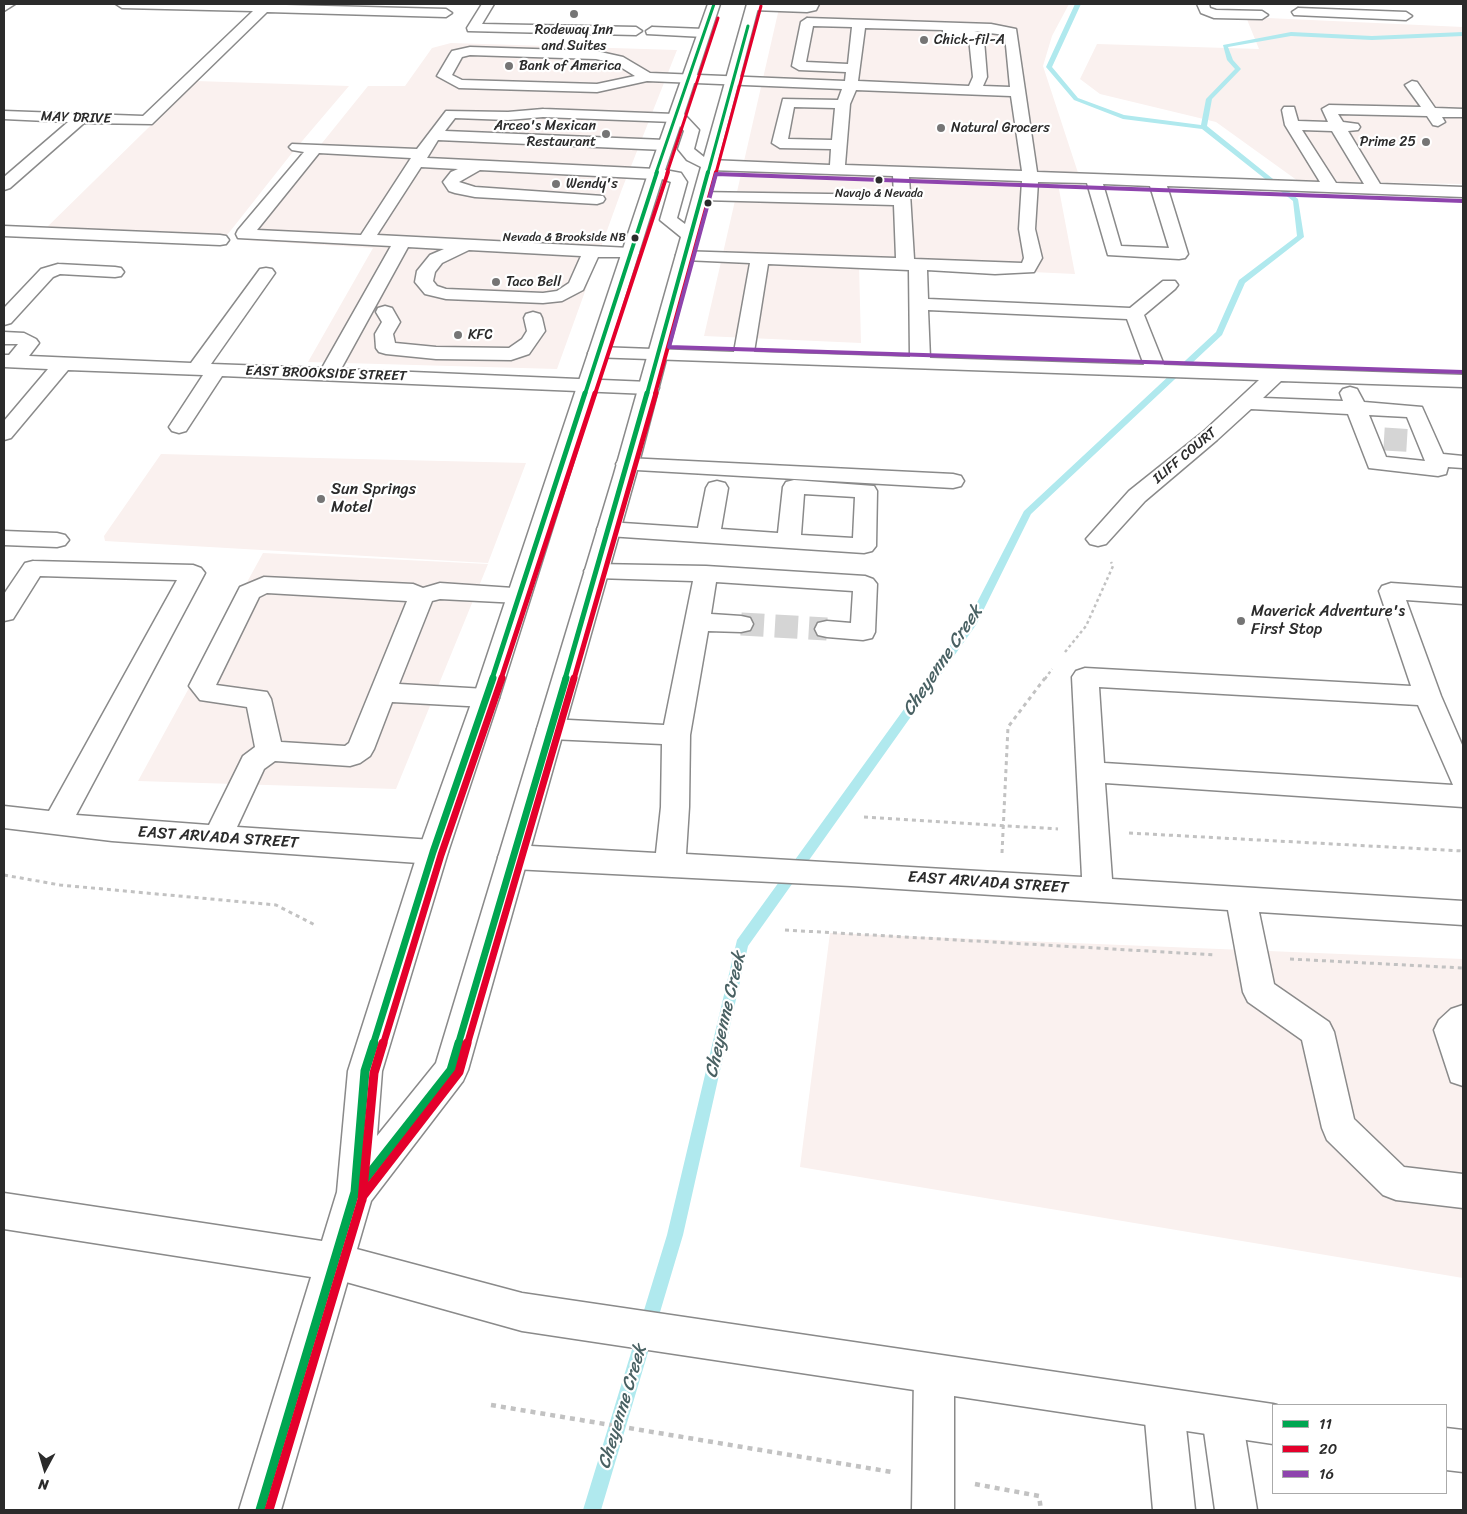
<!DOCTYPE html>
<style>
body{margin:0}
#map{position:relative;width:1467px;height:1514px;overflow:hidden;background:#fff;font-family:Sriracha,sans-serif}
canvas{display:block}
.frame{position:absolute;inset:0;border:5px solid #2b2b2b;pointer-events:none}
.legend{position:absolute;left:1272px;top:1404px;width:175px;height:90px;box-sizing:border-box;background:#fff;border:1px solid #aaa;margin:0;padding:6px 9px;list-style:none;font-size:15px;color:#2b2b2b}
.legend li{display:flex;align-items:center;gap:10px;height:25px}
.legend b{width:25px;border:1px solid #aaa}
.north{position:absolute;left:20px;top:1444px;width:50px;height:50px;-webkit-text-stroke:4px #fff;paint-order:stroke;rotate:186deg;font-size:14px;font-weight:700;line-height:20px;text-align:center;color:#2b2b2b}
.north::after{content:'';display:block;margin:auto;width:18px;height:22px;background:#2b2b2b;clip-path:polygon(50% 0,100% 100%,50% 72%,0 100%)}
</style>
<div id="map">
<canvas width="1467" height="1514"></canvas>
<div class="frame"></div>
<ul class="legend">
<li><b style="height:6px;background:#00a651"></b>11</li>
<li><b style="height:6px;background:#e4002b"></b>20</li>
<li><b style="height:6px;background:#8e44ad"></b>16</li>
</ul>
<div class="north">N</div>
</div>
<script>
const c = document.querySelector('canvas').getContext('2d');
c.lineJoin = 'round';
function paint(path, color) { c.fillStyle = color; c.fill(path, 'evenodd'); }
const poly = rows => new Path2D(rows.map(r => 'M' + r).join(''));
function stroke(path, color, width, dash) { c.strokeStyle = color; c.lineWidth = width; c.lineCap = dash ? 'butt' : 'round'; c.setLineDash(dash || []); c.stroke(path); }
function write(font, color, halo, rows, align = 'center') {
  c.font = font + ' Sriracha,sans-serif'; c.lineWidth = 4.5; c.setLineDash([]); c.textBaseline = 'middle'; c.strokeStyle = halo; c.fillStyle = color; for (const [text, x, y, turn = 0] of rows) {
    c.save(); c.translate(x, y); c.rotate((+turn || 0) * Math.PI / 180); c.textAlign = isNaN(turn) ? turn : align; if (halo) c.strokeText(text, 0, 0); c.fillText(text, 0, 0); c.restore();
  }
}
paint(poly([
 [780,4,1069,4,1052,36,1043,66,1082,185,1058,184,1075,274,859,264,861,343,704,336],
 [1246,17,1463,27,1463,184,1298,181,1216,122,1100,94,1080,79,1097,44,1259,49],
 [451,43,677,50,622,189,557,369,308,362,373,248,244,240,368,86,405,86,432,48],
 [196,81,349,86,292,153,224,239,42,232],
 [161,454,277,457,526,463,488,563,105,541,104,536],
 [263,553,488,564,396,789,138,781],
 [830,933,1463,959,1463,1278,800,1167]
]), '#faf1ef');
paint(poly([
 [1075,4,1081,4,1052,67,1078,98,1124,115,1201,125,1206,99,1235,69,1227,60,1223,45,1291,32,1372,36,1463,32,1463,36,1372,40,1291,36,1228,47,1233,60,1241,69,1212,99,1207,126,1298,199,1304,237,1245,283,1222,335,1031,514,976,625,748,946,683,1235,601,1510,583,1510,667,1235,737,940,967,622,1024,511,1216,332,1239,280,1297,236,1293,201,1202,129,1123,119,1074,100,1046,67,1075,4]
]), '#b0e9ee');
stroke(poly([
 [1384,439,1417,441],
 [741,624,827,629]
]), '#d5d5d5', 23, [23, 11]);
const minor = poly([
 [4,4,15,4,4,11,4,4],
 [116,4,246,4,446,9,452,13,446,17,267,12,152,124,84,123,10,188,4,190,4,177,68,122,4,119,4,111,143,116,253,11,122,8,116,4],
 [482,4,494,4,482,24,636,27,642,31,636,35,468,31,467,28,482,4],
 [748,4,819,4,816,10,807,12,753,10,749,9,748,4],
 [1197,4,1209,4,1210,8,1216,10,1262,11,1268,15,1262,19,1214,18,1201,13,1197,4],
 [1298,8,1406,12,1412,16,1406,20,1294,15,1292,12,1298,8],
 [807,18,991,24,1016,29,1037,172,1320,182,1285,125,1282,110,1284,107,1294,107,1298,121,1328,122,1322,109,1329,105,1421,107,1405,85,1412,81,1417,82,1435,108,1463,109,1463,117,1442,117,1445,122,1438,126,1433,125,1427,116,1338,114,1343,122,1358,124,1360,127,1358,130,1348,131,1380,184,1463,187,1463,197,1167,186,1188,254,1185,258,1179,259,1108,255,1087,183,1038,182,1035,229,1042,258,1034,272,995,274,927,270,928,299,1130,308,1163,281,1175,281,1178,285,1175,289,1144,315,1164,365,1463,375,1463,387,1281,381,1263,398,1343,401,1340,393,1343,389,1350,387,1357,389,1364,402,1422,407,1443,454,1463,456,1463,468,1448,467,1446,474,1438,476,1369,468,1348,414,1251,409,1217,440,1145,501,1106,544,1098,546,1090,544,1086,539,1129,491,1203,432,1259,380,591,357,588,353,591,349,598,347,734,352,750,263,685,260,679,259,676,255,679,251,896,258,894,205,702,200,694,195,696,192,894,195,893,176,709,170,701,165,709,160,830,165,831,149,780,148,772,143,783,99,838,100,842,89,647,81,597,92,459,88,437,76,450,54,452,51,470,47,596,51,623,57,650,73,845,81,846,72,799,70,792,66,801,22,807,18],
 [813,26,852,27,848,64,806,62,813,26],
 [865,28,943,30,943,35,969,38,973,77,969,86,858,81,865,28],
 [974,31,1005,35,1010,87,983,86,987,77,984,40,978,32,974,31],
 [470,55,596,59,614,63,635,76,597,84,462,80,452,75,462,57,470,55],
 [856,90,1011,96,1022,171,845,165,850,104,856,90],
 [794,107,835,108,832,140,788,139,794,107],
 [1302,130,1332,131,1364,184,1336,183,1302,130],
 [909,177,1022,181,1019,229,1024,258,1022,263,914,259,909,177],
 [1103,184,1150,186,1169,248,1121,246,1103,184],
 [768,264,909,270,910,357,754,352,768,264],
 [928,310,1127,319,1144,365,930,358,928,310],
 [1369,415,1407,417,1425,461,1386,457,1369,415],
 [652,27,704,29,710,33,704,37,647,34,646,31,652,27],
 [543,109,674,114,681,118,674,122,543,117,508,120,455,118,445,131,665,140,673,145,665,150,438,140,427,158,656,169,664,174,656,179,480,170,459,182,475,187,603,196,605,199,603,202,597,204,475,197,455,193,449,191,443,182,451,172,458,169,421,167,377,235,630,248,636,249,639,253,636,257,598,257,583,290,562,301,543,303,446,299,425,294,415,282,417,271,430,255,444,249,408,247,341,369,649,382,656,384,659,388,656,392,649,394,222,376,186,431,179,433,172,431,169,427,203,375,68,370,11,438,4,440,4,421,48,369,4,367,4,355,9,355,18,344,4,344,4,332,24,333,36,339,39,343,29,356,191,363,260,269,266,268,272,269,275,273,211,364,322,368,391,246,238,238,236,234,238,230,304,152,292,150,289,147,292,144,417,149,446,111,508,112,543,109],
 [319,153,411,158,361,235,257,230,319,153],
 [469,250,581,256,569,283,557,291,543,293,446,289,437,286,433,281,435,272,442,263,469,250],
 [4,226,220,235,226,236,229,240,226,244,220,245,4,236,4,226],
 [58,264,115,267,121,268,124,272,121,276,115,277,60,274,53,277,11,323,4,325,4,308,41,269,58,264],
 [385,306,392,308,400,322,393,334,395,343,436,347,509,348,522,339,527,331,524,318,526,314,533,312,540,314,542,318,545,331,529,354,511,360,436,359,386,354,379,352,376,348,375,334,382,322,376,312,378,308,385,306],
 [627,458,953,474,961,476,964,481,961,486,953,488,619,469,616,464,619,459,627,458],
 [794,480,874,486,877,491,876,546,872,551,864,553,608,536,600,534,597,529,600,524,608,522,698,528,706,488,709,483,717,481,725,483,728,488,721,529,778,533,783,487,786,482,794,480],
 [804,494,855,497,853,538,801,535,804,494],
 [4,531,57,533,65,535,69,540,65,545,57,547,4,545,4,531],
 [33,561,193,565,201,568,205,573,76,815,209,825,243,756,255,747,247,707,200,700,189,686,240,587,264,577,413,584,423,588,440,583,528,589,531,595,528,601,519,603,440,599,432,601,399,684,486,689,495,691,499,698,495,705,486,707,392,702,374,749,370,756,360,763,350,766,275,761,264,769,237,827,433,840,443,844,448,852,443,860,433,864,218,849,112,841,4,828,4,806,49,811,177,580,40,576,13,619,4,621,4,594,25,563,33,561],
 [267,593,407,601,349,743,345,746,281,742,271,699,267,692,216,685,259,597,267,593],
 [596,564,706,566,865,576,873,579,877,584,875,632,872,638,863,640,827,637,818,635,815,629,818,623,827,621,851,623,853,591,716,582,711,614,741,616,750,618,753,624,750,630,741,632,708,631,690,735,689,807,686,854,1082,877,1072,677,1076,671,1085,668,1411,686,1379,591,1382,586,1391,583,1463,588,1463,604,1406,600,1441,696,1463,747,1463,807,1105,783,1112,879,1463,901,1463,925,1259,912,1274,984,1329,1022,1334,1032,1354,1119,1404,1167,1463,1174,1463,1208,1396,1200,1383,1195,1327,1140,1322,1128,1302,1040,1248,1002,1243,992,1228,910,851,886,513,869,503,865,498,857,503,849,513,845,656,853,661,807,662,744,550,739,540,736,537,729,540,722,550,719,664,725,693,581,596,578,588,576,584,571,588,566,596,564],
 [1099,687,1418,705,1453,785,1104,763,1099,687],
 [1463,1005,1463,1086,1451,1082,1434,1030,1439,1020,1451,1009,1463,1005],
 [934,1355,948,1361,954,1375,954,1510,912,1510,914,1375,920,1361,934,1355],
 [1164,1389,1178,1395,1184,1409,1195,1510,1153,1510,1144,1409,1150,1395,1164,1389],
 [1222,1397,1236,1403,1242,1417,1257,1510,1215,1510,1202,1417,1208,1403,1222,1397]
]);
const major = poly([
 [334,1243,522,1293,1273,1404,1277,1405,1273,1405,1273,1444,522,1331,321,1275,315,1262,321,1249,334,1243],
 [1446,1428,1463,1430,1463,1472,1446,1470,1446,1428]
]);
const highway = poly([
 [708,4,720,4,684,114,699,130,694,149,704,157,747,4,759,4,636,474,468,1070,463,1081,371,1201,281,1510,239,1510,311,1277,4,1229,4,1193,322,1241,337,1192,348,1071,418,852,473,698,648,174,708,4],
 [680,126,684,131,678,149,687,160,701,167,685,224,677,218,687,182,681,173,665,170,680,126],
 [662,179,671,182,660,220,681,237,614,474,436,1063,377,1136,382,1071,448,852,499,698,662,179]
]);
stroke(minor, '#8a8a8a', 3);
stroke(major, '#8a8a8a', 3);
stroke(highway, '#8a8a8a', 3);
stroke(poly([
 [1065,652,1086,626,1113,566,1111,562],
 [1045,679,1052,669]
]), '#c2c2c2', 2.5, [3, 3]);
stroke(poly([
 [864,817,1058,829],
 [1129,833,1463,851],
 [1002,853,1008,727,1045,678],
 [4,875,60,885,276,905,315,925],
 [785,930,1216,955],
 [1290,959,1463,968]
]), '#c2c2c2', 3, [4, 4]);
stroke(poly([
 [491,1405,892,1472],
 [975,1484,1039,1496,1041,1510]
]), '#c2c2c2', 4.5, [5, 5]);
paint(minor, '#fff');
paint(major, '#fff');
paint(highway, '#fff');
stroke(poly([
 [656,173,714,4],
 [708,173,748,26]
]), '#00a651', 3);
stroke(poly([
 [585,394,657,172],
 [647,394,708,172]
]), '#00a651', 4);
stroke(poly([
 [492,679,585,393],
 [565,679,647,393]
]), '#00a651', 5);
stroke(poly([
 [373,1045,433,852,493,678],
 [458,1045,566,678]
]), '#00a651', 7);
stroke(poly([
 [355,1192,451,1070,459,1043],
 [260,1510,355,1192,365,1071,374,1043]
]), '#00a651', 9);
stroke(poly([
 [667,173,718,18],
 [716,173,761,6]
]), '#e4002b', 3);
stroke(poly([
 [595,394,668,172],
 [655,394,716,172]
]), '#e4002b', 4);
stroke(poly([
 [501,679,595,393],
 [574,679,656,393]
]), '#e4002b', 5);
stroke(poly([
 [383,1045,441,855,502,678],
 [467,1045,574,678]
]), '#e4002b', 7);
stroke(poly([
 [362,1200,374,1073,383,1043],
 [269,1510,363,1196,459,1072,467,1043]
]), '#e4002b', 9);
stroke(poly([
 [1463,201,716,174,669,347,1463,372]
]), '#8e44ad', 4);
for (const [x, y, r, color] of [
 [574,14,5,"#757575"],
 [924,40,5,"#757575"],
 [509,66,5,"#757575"],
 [941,128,5,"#757575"],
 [606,134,5,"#757575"],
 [1426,142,5,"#757575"],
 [879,180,4.5,"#2b2b2b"],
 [556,184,5,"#757575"],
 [708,203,4.5,"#2b2b2b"],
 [635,238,4.5,"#2b2b2b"],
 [496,282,5,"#757575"],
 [458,335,5,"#757575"],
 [321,499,5,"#757575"],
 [1241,621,5,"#757575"]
]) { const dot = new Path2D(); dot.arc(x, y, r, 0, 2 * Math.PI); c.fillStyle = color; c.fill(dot); stroke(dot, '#fff', 2); }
write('12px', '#2b2b2b', '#fff', [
 ["Navajo & Nevada",879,194],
 ["Nevada & Brookside NB",626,238,"right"]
]);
write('14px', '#2b2b2b', '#fff', [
 ["Rodeway Inn",574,30,"center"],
 ["and Suites",574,46,"center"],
 ["Chick-fil-A",934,40],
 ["Bank of America",519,66],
 ["Arceo's Mexican",596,126,"right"],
 ["Restaurant",596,142,"right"],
 ["Natural Grocers",951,128],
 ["Prime 25",1416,142,"right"],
 ["Wendy's",566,184],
 ["Taco Bell",506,282],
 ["KFC",468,335]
], 'left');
write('14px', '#2b2b2b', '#fff', [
 ["MAY DRIVE",76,118,2],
 ["EAST BROOKSIDE STREET",326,374,2],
 ["ILIFF COURT",1185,456,-40]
]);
write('16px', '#2b2b2b', '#fff', [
 ["Sun Springs",331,490],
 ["Motel",331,508],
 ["Maverick Adventure's",1251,612],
 ["First Stop",1251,630]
], 'left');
write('16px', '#2b2b2b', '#fff', [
 ["EAST ARVADA STREET",218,838,4],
 ["EAST ARVADA STREET",988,883,4]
]);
write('italic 18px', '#496163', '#fff', [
 ["Cheyenne Creek",943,661,-56],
 ["Cheyenne Creek",726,1015,-77],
 ["Cheyenne Creek",623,1407,-73]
]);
</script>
